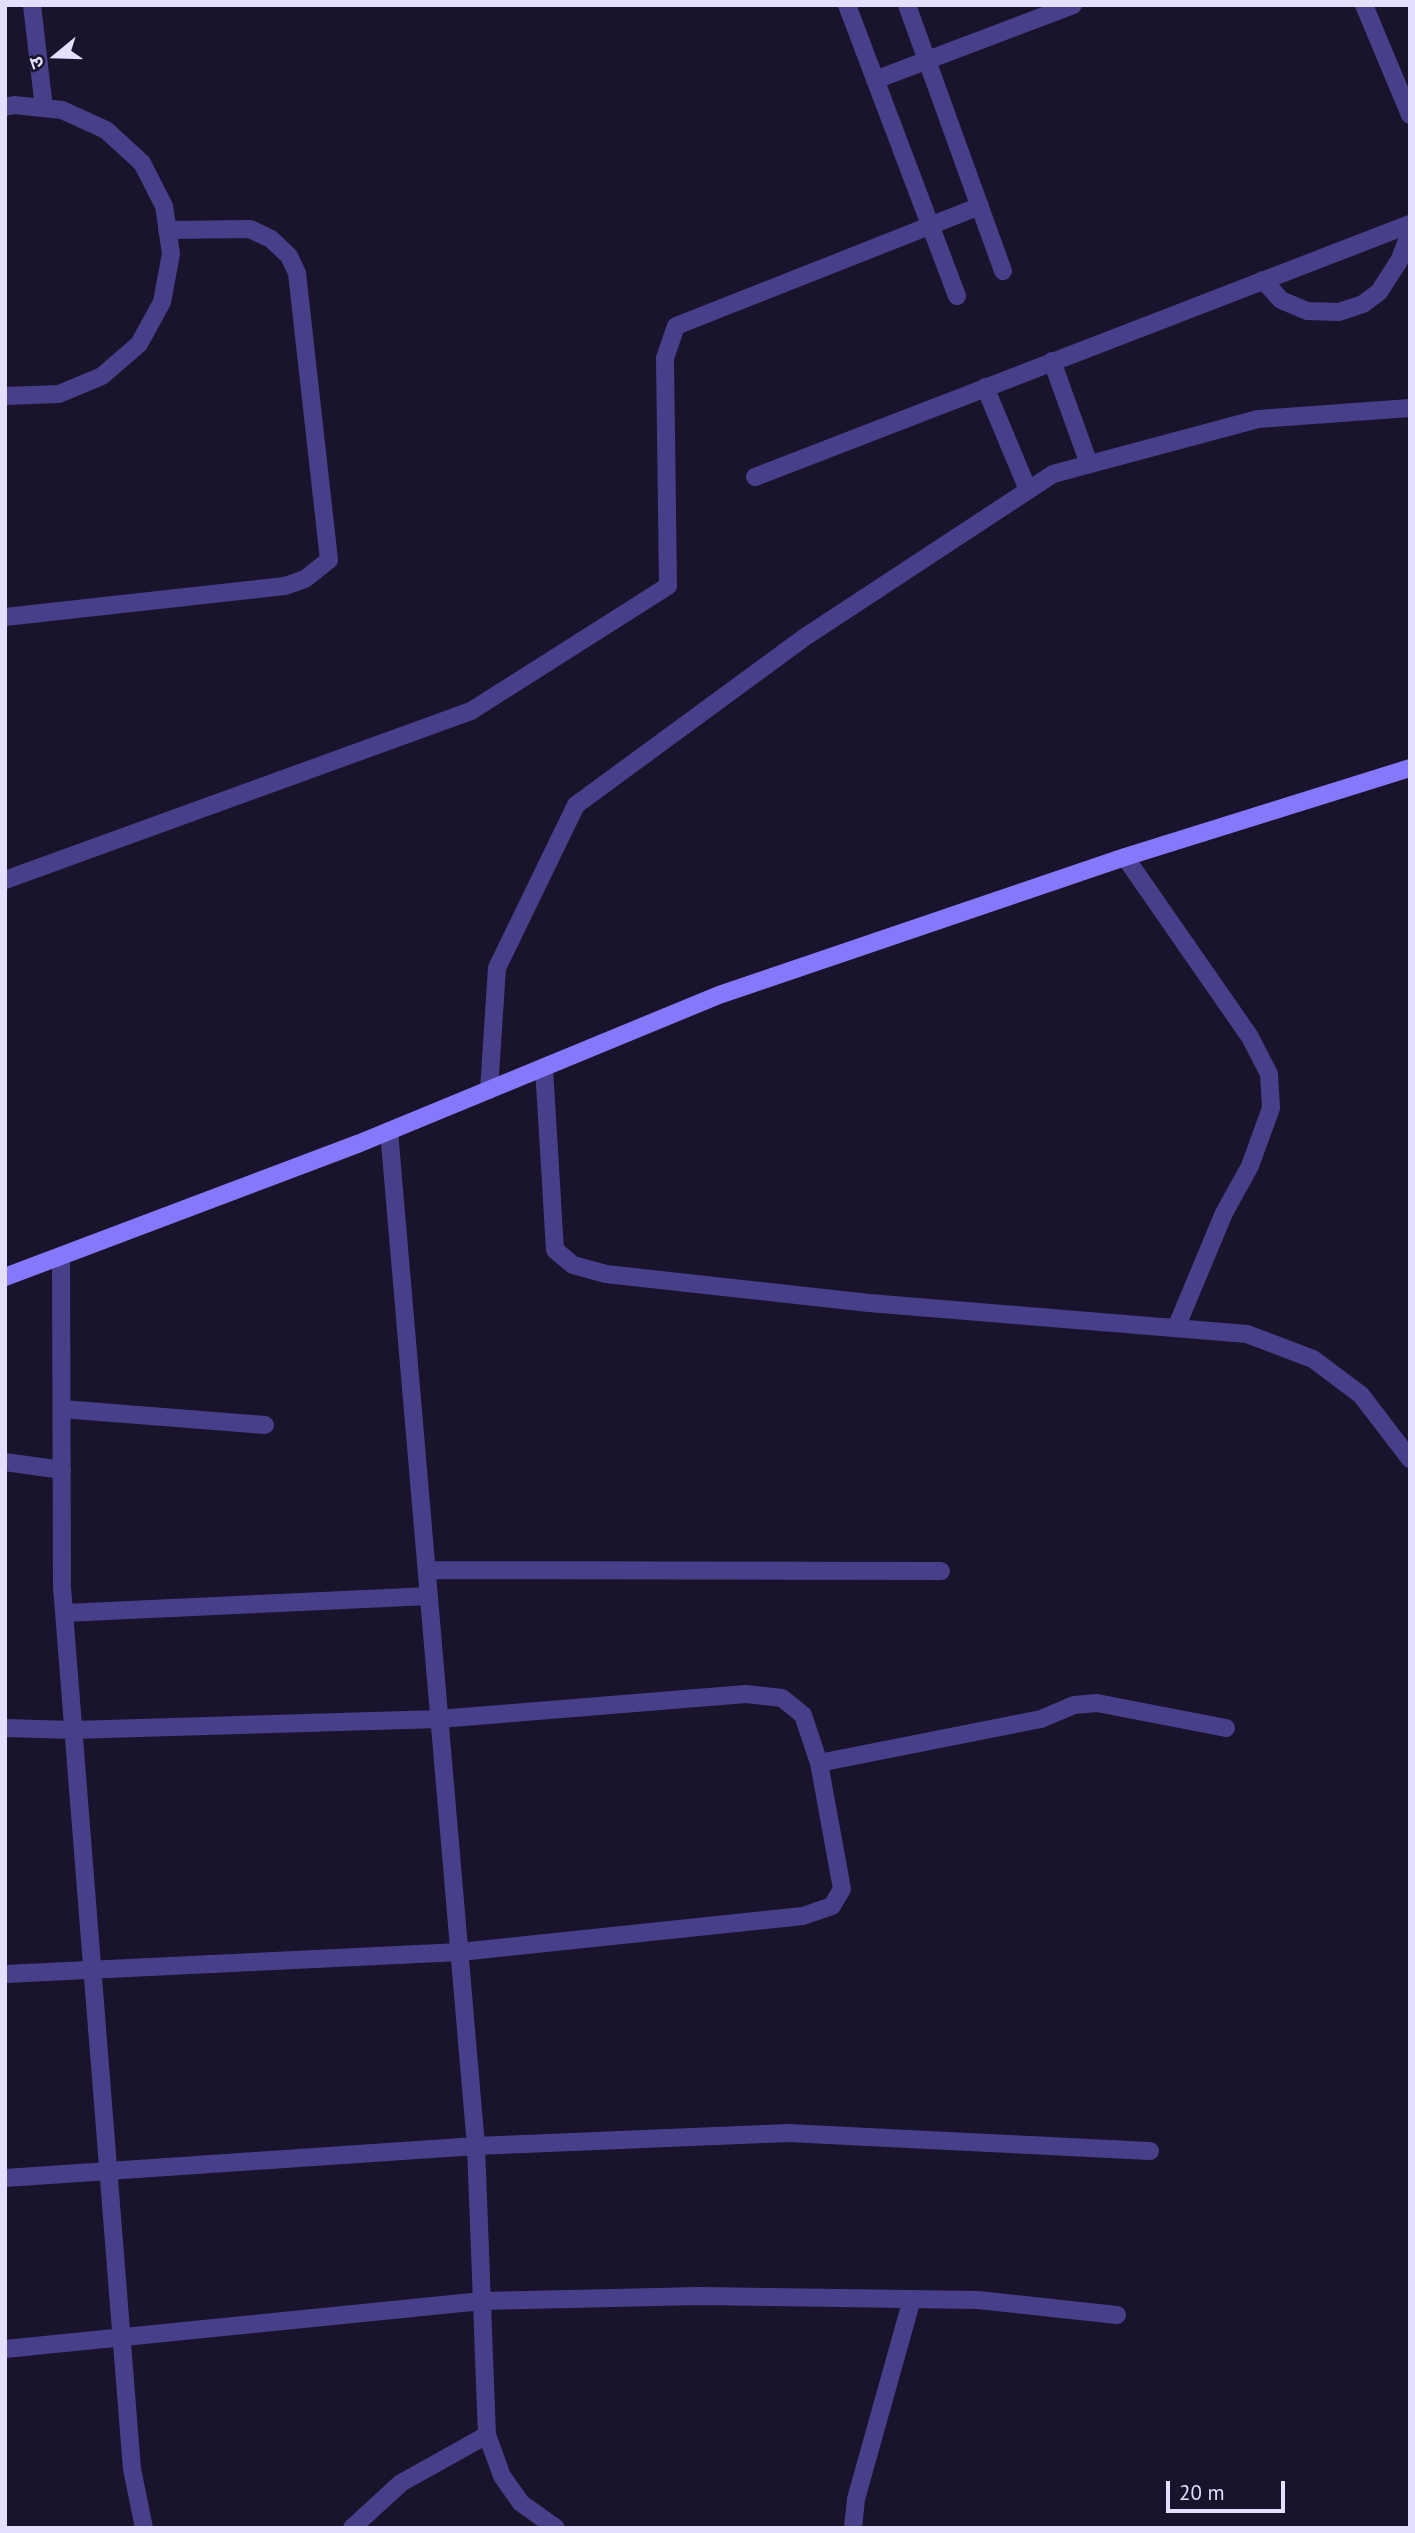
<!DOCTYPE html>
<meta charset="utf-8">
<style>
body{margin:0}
#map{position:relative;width:1415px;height:2533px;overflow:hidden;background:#19132c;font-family:"PT Sans","Noto Sans Devanagari",sans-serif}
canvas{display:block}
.frame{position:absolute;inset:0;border:7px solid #e5dffe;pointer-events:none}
.north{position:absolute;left:21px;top:21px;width:70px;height:70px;-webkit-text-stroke:5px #19132c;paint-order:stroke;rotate:251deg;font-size:19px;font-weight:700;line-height:28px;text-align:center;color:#e5dffe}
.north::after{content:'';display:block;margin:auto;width:24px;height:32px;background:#e5dffe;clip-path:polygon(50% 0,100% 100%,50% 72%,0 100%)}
.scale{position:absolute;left:1166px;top:2481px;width:119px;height:32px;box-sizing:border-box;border:4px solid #e5dffe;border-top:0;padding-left:9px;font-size:21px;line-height:24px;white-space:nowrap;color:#e5dffe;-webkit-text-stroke:5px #19132c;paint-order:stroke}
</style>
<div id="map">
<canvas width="1415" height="2533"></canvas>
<div class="frame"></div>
<div class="north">उ</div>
<div class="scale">20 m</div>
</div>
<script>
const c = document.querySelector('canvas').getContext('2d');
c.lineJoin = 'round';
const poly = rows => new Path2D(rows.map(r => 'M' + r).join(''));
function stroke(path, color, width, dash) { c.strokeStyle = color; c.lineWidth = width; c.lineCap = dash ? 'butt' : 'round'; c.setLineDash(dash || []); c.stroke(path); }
stroke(poly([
 [32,5,44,108],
 [847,5,957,296],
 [907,5,1003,271],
 [1364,5,1410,115],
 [875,80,1073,5],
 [5,107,14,105,62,110,106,130,142,163,164,206,171,254,162,302,139,344,102,376,59,394,5,396],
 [1263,280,1281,300,1307,311,1339,312,1363,304,1379,292,1399,261,1410,233],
 [1052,361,1089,464],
 [985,387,1028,490],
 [755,477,1410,224],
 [5,617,285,586,305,579,329,560,297,273,289,256,271,239,250,229,167,230],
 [5,880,471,711,668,586,665,358,676,326,980,206],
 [489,1090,497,968,576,805,805,637,1053,474,1258,419,1410,408]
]), '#483f8a', 18);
stroke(poly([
 [1125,857,1250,1037,1269,1074,1271,1108,1250,1166,1224,1213,1176,1328],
 [544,1068,555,1250,573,1265,606,1274,869,1303,1247,1334,1313,1359,1361,1395,1410,1459],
 [389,1131,476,2146,487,2435,502,2476,521,2503,556,2528],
 [61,1258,62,1587,132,2469,144,2528],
 [62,1409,265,1425],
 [5,1462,62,1470],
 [427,1570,941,1571],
 [65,1613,429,1596],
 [5,1728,73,1730,439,1719,746,1694,782,1698,803,1715,819,1763,842,1889,832,1906,803,1916,460,1952,5,1974],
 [819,1763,1041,1719,1074,1705,1097,1703,1226,1728],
 [5,2178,476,2146,788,2133,1150,2151],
 [5,2349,482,2301,700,2296,978,2300,1117,2315],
 [352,2528,401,2483,487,2435],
 [853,2528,856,2499,912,2299]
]), '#483f8a', 18);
stroke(poly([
 [5,1277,360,1143,719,995,1125,857,1410,768]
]), '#8678fc', 18);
</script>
